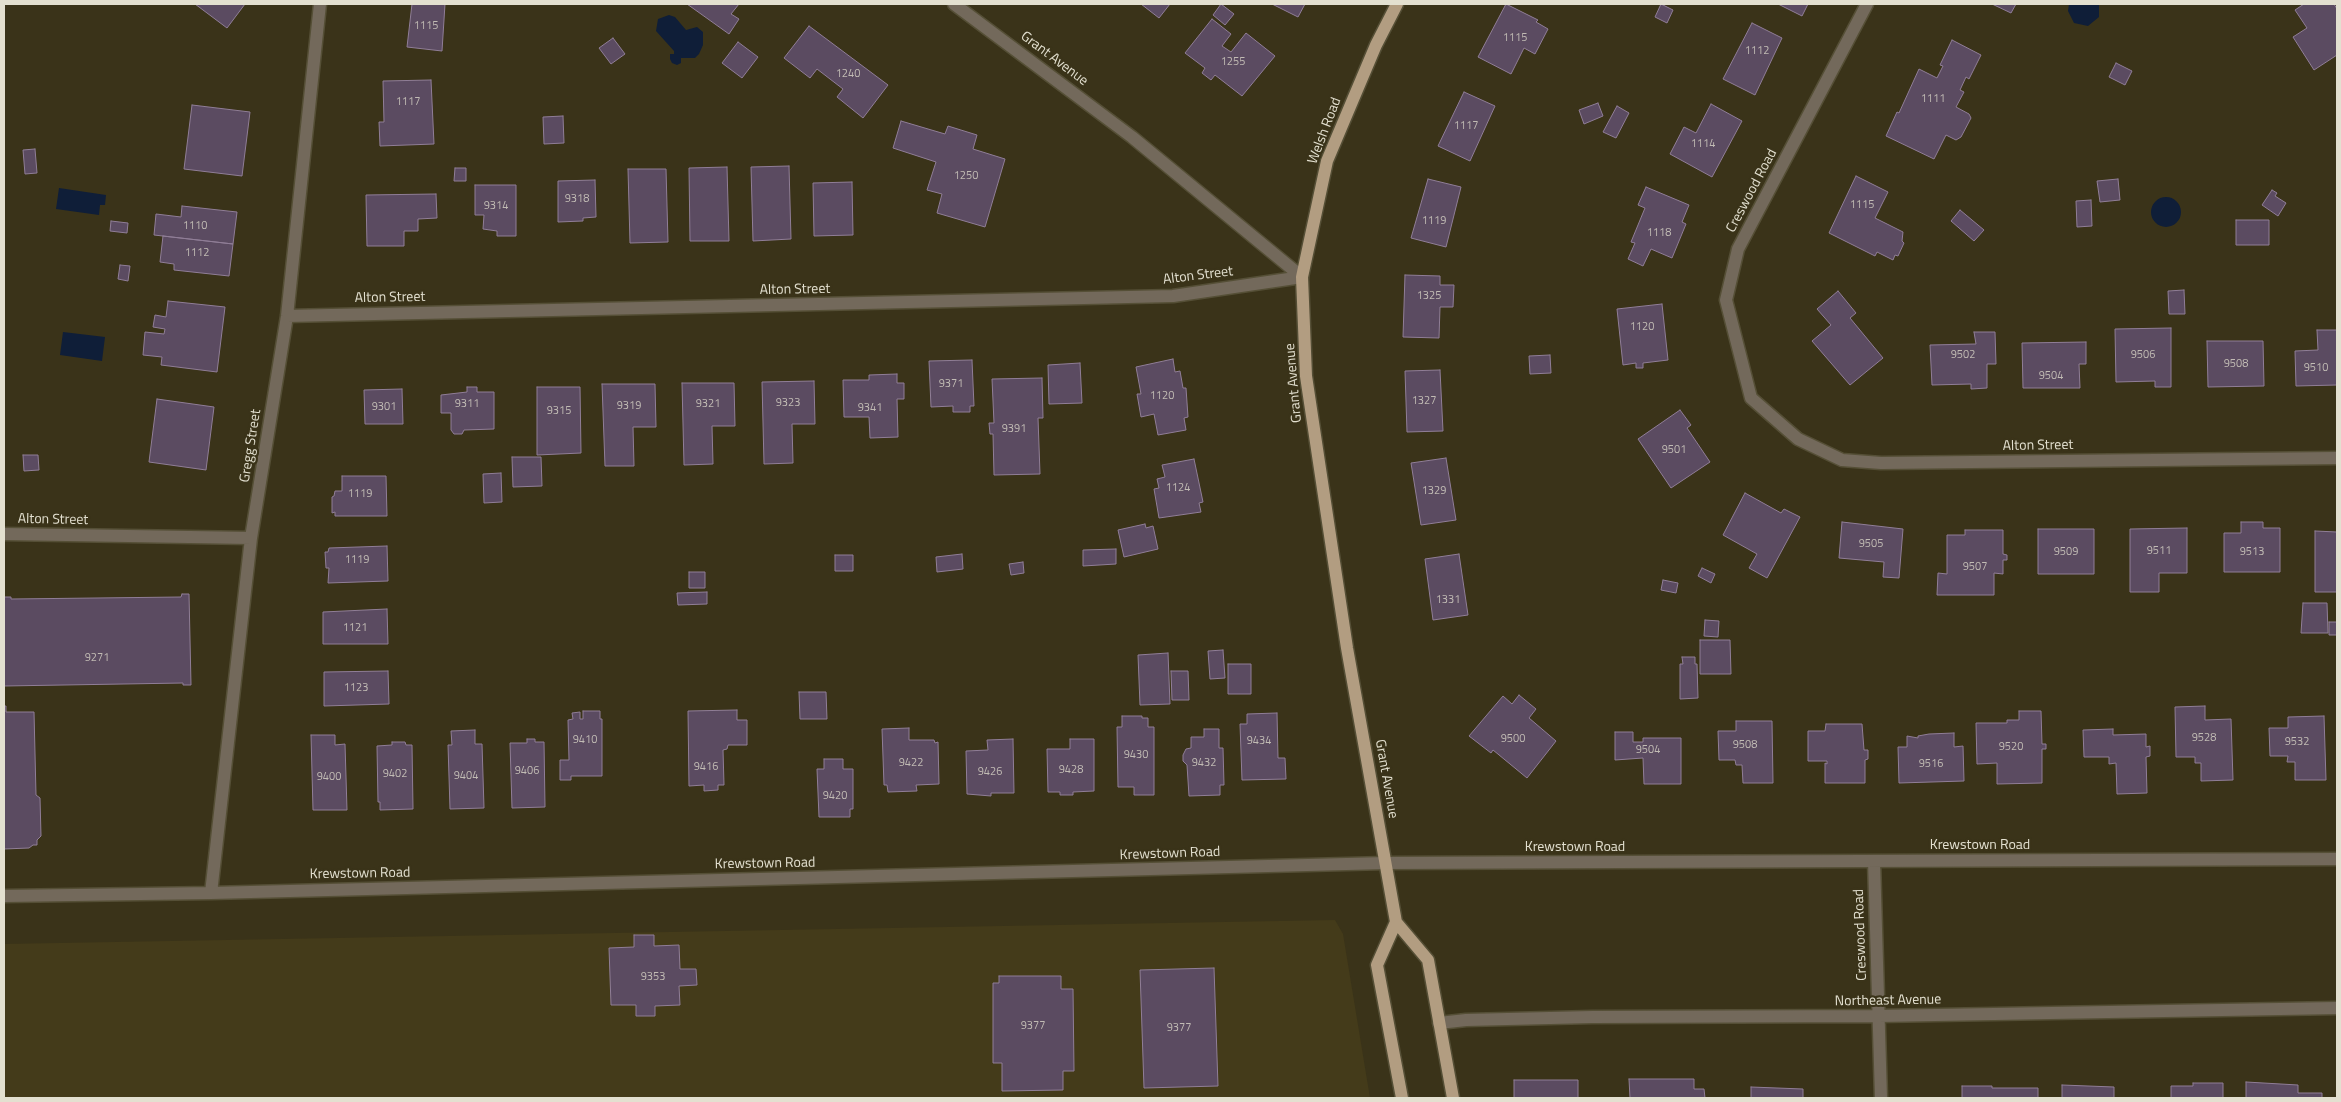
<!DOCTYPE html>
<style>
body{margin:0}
#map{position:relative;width:2341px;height:1102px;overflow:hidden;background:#3a3319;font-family:"Titillium Web",sans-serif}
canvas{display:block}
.frame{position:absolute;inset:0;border:5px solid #e3e0d0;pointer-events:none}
</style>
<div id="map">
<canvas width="2341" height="1102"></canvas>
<div class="frame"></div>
</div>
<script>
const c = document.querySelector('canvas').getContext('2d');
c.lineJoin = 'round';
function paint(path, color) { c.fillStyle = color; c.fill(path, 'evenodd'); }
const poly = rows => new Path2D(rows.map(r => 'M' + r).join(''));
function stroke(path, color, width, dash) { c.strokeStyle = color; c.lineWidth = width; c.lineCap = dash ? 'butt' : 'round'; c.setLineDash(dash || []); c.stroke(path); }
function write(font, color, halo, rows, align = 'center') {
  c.font = font + ' "Titillium Web",sans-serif'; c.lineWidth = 4.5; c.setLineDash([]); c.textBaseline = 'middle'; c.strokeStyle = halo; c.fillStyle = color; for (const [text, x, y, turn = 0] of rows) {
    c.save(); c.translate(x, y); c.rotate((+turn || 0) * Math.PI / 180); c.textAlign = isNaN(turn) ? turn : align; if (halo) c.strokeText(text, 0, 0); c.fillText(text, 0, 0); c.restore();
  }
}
paint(poly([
 [1335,920,1343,934,1370,1098,4,1098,4,944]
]), '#443b1a');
paint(poly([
 [2069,4,2099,4,2099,17,2088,26,2074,23,2068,11],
 [669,15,675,17,686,30,697,27,703,32,703,45,699,54,695,58,681,58,681,63,677,65,672,63,670,59,670,54,674,54,674,51,656,31,658,19],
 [59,188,106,195,105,205,100,205,99,215,56,209],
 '2151 212a15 15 0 1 1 30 0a15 15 0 1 1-30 0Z',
 [63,332,105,337,102,361,60,355]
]), '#0f1e38');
const building = poly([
 [195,4,245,4,227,28,195,4],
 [409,4,445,4,442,51,407,47,412,4,409,4],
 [687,4,739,4,731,14,739,19,729,34,687,4],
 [1141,4,1170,4,1159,18,1141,4],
 [1221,4,1234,14,1225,25,1213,15,1221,4],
 [1272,4,1305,4,1298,17,1272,4],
 [1506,4,1538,20,1536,22,1548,29,1535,54,1524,48,1511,74,1478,57,1506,4],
 [1661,4,1673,10,1667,23,1655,17,1661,4],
 [1778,4,1808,4,1802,16,1778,4],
 [1992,4,2016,4,2011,13,1992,4],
 [2304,4,2334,4,2337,9,2337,55,2314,70,2293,37,2307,28,2295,10,2304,4],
 [1212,19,1231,34,1222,46,1231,52,1246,33,1275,56,1242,96,1215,75,1211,80,1202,73,1205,68,1185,53,1212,19],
 [1752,23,1782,38,1755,95,1723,79,1752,23],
 [809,26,888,85,863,118,837,97,843,89,817,69,810,78,784,58,809,26],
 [613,38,625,54,611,64,599,48,613,38],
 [1952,40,1981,55,1969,79,1966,77,1960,90,1964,92,1956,107,1969,114,1971,118,1961,137,1956,140,1946,135,1934,159,1886,136,1897,112,1899,113,1919,69,1937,78,1943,66,1940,65,1952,40],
 [738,42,758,57,742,78,722,63,738,42],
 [2116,63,2132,71,2125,85,2109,77,2116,63],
 [431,80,434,144,380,146,379,122,384,122,383,81,431,80],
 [1464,92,1495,106,1470,161,1438,146,1464,92],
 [1598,103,1603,116,1584,124,1579,110,1598,103],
 [1711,104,1742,121,1712,177,1670,154,1684,127,1696,133,1711,104],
 [192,105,250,112,242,176,184,169,192,105],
 [1617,106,1629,113,1616,138,1603,132,1617,106],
 [563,116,564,143,544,144,543,117,563,116],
 [901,121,945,134,948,126,977,135,973,149,1005,159,985,227,937,213,942,194,927,190,936,162,893,148,901,121],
 [35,149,37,173,25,174,23,150,35,149],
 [789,166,791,239,753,241,751,167,789,166],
 [727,167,729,241,690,241,689,168,727,167],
 [455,168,466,168,466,181,454,181,455,168],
 [628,169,666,169,668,242,630,243,628,169],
 [1856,176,1888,192,1875,218,1903,232,1902,241,1904,243,1898,256,1895,255,1893,260,1877,252,1875,256,1829,233,1856,176],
 [1428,179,1461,187,1446,247,1411,238,1428,179],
 [2118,179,2120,200,2100,202,2097,181,2118,179],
 [595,180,596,217,583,218,583,221,558,222,558,181,595,180],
 [852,182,853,235,814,236,813,183,852,182],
 [475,185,516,185,516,236,497,236,497,231,483,229,484,215,475,215,475,185],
 [1646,187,1689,205,1682,222,1686,224,1672,258,1651,249,1643,266,1628,259,1635,243,1631,242,1645,208,1638,205,1646,187],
 [2272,190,2277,193,2275,196,2286,203,2278,216,2262,205,2272,190],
 [436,194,437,218,418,219,418,231,404,231,404,246,367,246,366,195,436,194],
 [2091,200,2092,226,2077,227,2076,201,2091,200],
 [182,206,237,212,233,244,154,235,156,214,181,217,182,206],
 [1960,210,1984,230,1974,241,1951,221,1960,210],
 [2236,220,2269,220,2269,245,2236,245,2236,220],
 [111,221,128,223,127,233,110,231,111,221],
 [163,236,233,244,229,276,174,270,174,264,160,262,163,236],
 [120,265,130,266,128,281,118,279,120,265],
 [1405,275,1440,276,1440,285,1454,285,1453,307,1440,307,1439,338,1403,337,1405,275],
 [2184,290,2185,314,2169,314,2168,291,2184,290],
 [1838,291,1856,313,1850,318,1883,358,1850,385,1812,341,1831,325,1817,309,1838,291],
 [168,301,225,307,217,372,161,365,162,357,143,355,145,332,164,334,165,329,153,327,155,315,166,317,168,301],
 [1662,304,1668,360,1643,363,1643,368,1636,368,1636,363,1623,365,1617,309,1662,304],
 [2171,328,2171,387,2155,387,2155,381,2116,382,2115,329,2171,328],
 [2317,330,2337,330,2337,385,2296,386,2295,351,2318,350,2317,330],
 [1974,332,1995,332,1996,364,1987,364,1987,388,1971,389,1971,384,1932,385,1930,345,1976,344,1974,332],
 [2207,341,2263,341,2264,386,2208,387,2207,341],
 [2086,342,2086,364,2079,364,2080,388,2023,388,2022,343,2086,342],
 [1550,355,1551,373,1530,374,1529,356,1550,355],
 [1173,359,1175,372,1180,371,1183,388,1186,388,1188,417,1184,418,1186,430,1158,435,1154,414,1141,417,1137,394,1141,394,1136,367,1173,359],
 [972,360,974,406,970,406,970,412,953,412,953,406,931,407,929,361,972,360],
 [1080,363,1082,403,1049,404,1048,365,1080,363],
 [1440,370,1443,431,1407,432,1405,371,1440,370],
 [897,374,897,383,904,383,904,399,897,399,898,437,870,438,869,417,844,417,843,380,869,380,869,375,897,374],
 [1042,378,1043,418,1038,418,1040,474,994,475,993,434,990,434,989,423,994,423,992,379,1042,378],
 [814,381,815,424,792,424,793,463,764,464,762,382,814,381],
 [682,383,734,383,735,426,712,426,713,464,684,465,682,383],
 [602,384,655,384,656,427,633,427,634,466,605,466,602,384],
 [467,387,477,387,477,392,494,392,494,429,464,430,462,434,454,434,451,430,451,413,441,413,441,395,467,392,467,387],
 [537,387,580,387,581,453,537,455,537,387],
 [402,389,403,424,365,424,364,390,402,389],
 [157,399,214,407,206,470,149,462,157,399],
 [1680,410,1691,425,1687,428,1710,462,1671,488,1638,439,1680,410],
 [23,455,38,455,39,470,24,471,23,455],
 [512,457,541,457,542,486,513,487,512,457],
 [1446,458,1456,520,1421,525,1411,463,1446,458],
 [1194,459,1203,502,1199,503,1201,512,1159,518,1154,489,1159,488,1157,479,1165,477,1162,465,1194,459],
 [501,473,502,502,484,503,483,474,501,473],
 [342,476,386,476,387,516,335,516,335,512,332,513,332,497,334,496,335,491,342,491,342,476],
 [1745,493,1781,513,1784,509,1800,517,1767,578,1749,568,1757,554,1723,535,1745,493],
 [1842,522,1903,529,1899,578,1883,577,1884,562,1839,558,1842,522],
 [2241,522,2263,522,2263,528,2280,528,2280,572,2224,572,2224,533,2241,533,2241,522],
 [1145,524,1146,528,1153,526,1158,549,1124,557,1118,530,1145,524],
 [2187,528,2187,573,2159,573,2159,592,2130,592,2130,529,2187,528],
 [2038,529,2094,529,2094,574,2038,574,2038,529],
 [1965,530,2003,530,2003,554,2007,555,2007,560,2003,560,2003,574,1994,573,1994,595,1937,595,1938,573,1947,574,1947,535,1965,535,1965,530],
 [2315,531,2337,532,2337,592,2315,592,2315,531],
 [387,546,388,581,328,583,329,568,326,568,325,552,328,552,329,548,387,546],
 [1116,549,1116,564,1083,566,1083,550,1116,549],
 [962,554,963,569,937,572,936,557,962,554],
 [1459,554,1468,615,1433,620,1425,559,1459,554],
 [835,555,853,555,853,571,835,571,835,555],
 [1023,562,1024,573,1011,575,1009,564,1023,562],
 [1702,568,1715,574,1711,583,1698,576,1702,568],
 [689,572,705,572,705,588,689,588,689,572],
 [1663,580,1678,583,1676,593,1661,590,1663,580],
 [707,592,707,604,678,605,677,593,707,592],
 [182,594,189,594,191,685,183,685,183,683,4,686,4,597,11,597,11,599,181,597,182,594],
 [2303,603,2327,603,2328,633,2301,633,2303,603],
 [387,609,388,644,323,644,323,612,387,609],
 [1705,620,1719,621,1718,637,1704,636,1705,620],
 [2329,622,2337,622,2337,635,2329,635,2329,622],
 [1700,640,1730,640,1731,674,1700,674,1700,640],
 [1223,650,1225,678,1210,679,1208,651,1223,650],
 [1168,653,1170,704,1140,705,1138,655,1168,653],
 [1682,657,1695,657,1695,664,1697,664,1698,698,1680,699,1680,664,1683,664,1682,657],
 [1228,664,1251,664,1251,694,1228,694,1228,664],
 [388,671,389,704,324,706,324,672,388,671],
 [1171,671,1188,671,1189,700,1172,700,1171,671],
 [799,692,826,692,827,719,800,719,799,692],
 [1519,695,1536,709,1529,718,1556,741,1527,778,1493,750,1491,753,1469,736,1503,696,1512,704,1519,695],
 [4,706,6,706,6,712,34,712,36,795,40,798,41,836,37,840,37,845,33,845,29,848,4,849,4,706],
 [2205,706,2205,720,2231,719,2233,780,2201,781,2201,763,2195,763,2195,757,2176,757,2175,707,2205,706],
 [737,710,737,720,747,720,747,745,728,745,727,749,723,750,724,785,718,785,718,790,704,791,704,785,689,786,688,711,737,710],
 [583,711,600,711,600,719,602,719,602,776,571,776,571,780,560,780,560,760,569,760,568,720,573,719,572,713,580,712,580,719,583,719,583,711],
 [2019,711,2041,711,2042,744,2046,744,2046,749,2042,749,2042,783,1997,784,1997,763,1977,764,1976,723,2007,723,2007,720,2019,720,2019,711],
 [1277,713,1278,758,1285,758,1286,779,1242,780,1240,724,1247,724,1247,714,1277,713],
 [1122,716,1142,716,1142,718,1148,718,1148,727,1154,727,1154,795,1134,795,1134,787,1118,787,1117,727,1122,727,1122,716],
 [2324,716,2326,780,2295,780,2295,762,2287,762,2288,756,2270,756,2269,728,2288,728,2288,717,2324,716],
 [1736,721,1772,721,1773,783,1743,783,1742,765,1736,765,1735,760,1719,760,1718,731,1736,731,1736,721],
 [1826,724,1862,724,1864,750,1868,750,1868,759,1865,760,1865,783,1825,783,1825,763,1827,764,1827,761,1808,761,1808,731,1825,731,1826,724],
 [909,728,909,740,934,740,935,743,938,742,939,784,916,785,917,791,888,792,887,785,884,785,882,729,909,728],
 [1204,729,1219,729,1219,748,1223,748,1224,785,1220,785,1220,795,1189,796,1187,765,1183,761,1183,755,1186,749,1191,748,1191,737,1204,737,1204,729],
 [2113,729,2113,735,2146,734,2146,747,2150,746,2150,756,2146,757,2147,793,2117,794,2116,763,2109,764,2109,757,2084,757,2083,730,2113,729],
 [475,730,475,744,482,744,484,808,450,809,448,745,452,745,451,731,475,730],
 [1615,732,1633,732,1633,742,1643,742,1643,738,1681,738,1681,784,1644,784,1643,758,1615,760,1615,732],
 [1954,733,1954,747,1963,746,1964,781,1899,783,1898,747,1907,747,1907,736,1918,738,1918,736,1929,734,1954,733],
 [311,735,335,735,335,745,345,744,347,810,313,810,311,735],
 [527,739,535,739,535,742,544,742,545,807,512,808,510,743,527,743,527,739],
 [1013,739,1014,793,991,793,991,796,967,794,966,751,988,750,987,740,1013,739],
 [1070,739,1094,739,1094,791,1073,792,1073,795,1060,795,1060,792,1048,792,1047,749,1070,749,1070,739],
 [392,742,405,742,406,745,412,745,413,809,380,810,380,802,378,802,377,746,392,745,392,742],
 [824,759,843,759,843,769,853,769,853,809,850,809,850,817,819,817,817,769,824,769,824,759],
 [634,935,654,935,654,946,679,945,680,969,696,969,697,985,679,986,680,1005,655,1006,655,1016,636,1016,636,1005,611,1005,609,948,634,947,634,935],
 [1214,968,1218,1086,1144,1088,1140,970,1214,968],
 [999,976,1061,976,1061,989,1073,989,1074,1071,1063,1071,1063,1090,1002,1091,1002,1063,993,1063,993,983,999,983,999,976],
 [1629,1079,1694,1079,1694,1089,1704,1089,1705,1098,1630,1098,1629,1079],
 [1514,1080,1578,1080,1578,1098,1514,1098,1514,1080],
 [2246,1082,2298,1085,2298,1093,2322,1093,2322,1098,2246,1098,2246,1082],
 [2193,1083,2223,1083,2223,1098,2171,1098,2171,1086,2193,1086,2193,1083],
 [2062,1085,2114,1087,2114,1098,2062,1098,2062,1085],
 [1962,1086,1992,1086,1992,1088,2038,1088,2038,1098,1962,1098,1962,1086],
 [1751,1087,1803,1089,1803,1098,1751,1098,1751,1087]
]);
paint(building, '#5b4b61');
stroke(building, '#907e97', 1);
const minor = poly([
 [954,4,1132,137,1302,277],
 [1867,4,1738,249,1726,300,1751,398,1798,439,1842,460,1881,463,2337,458],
 [287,316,1173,296,1302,277],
 [4,534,251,538],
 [1874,861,1881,1098],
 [211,893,251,538,287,316,320,4],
 [4,896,211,893,1386,863,2337,859],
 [1439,1023,1466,1020,1592,1017,1879,1016,2337,1008]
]);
const major = poly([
 [1397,4,1376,45,1327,161,1302,277,1306,376,1347,648,1396,922,1428,960,1453,1098],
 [1396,922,1377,965,1402,1098]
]);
stroke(minor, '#554f36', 15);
stroke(major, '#554f36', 15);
stroke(minor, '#73695b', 12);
stroke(major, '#b29d81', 12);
write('11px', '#c1bbb4', null, [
 ["1115",426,26],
 ["1115",1515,38],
 ["1112",1757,51],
 ["1255",1233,62],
 ["1240",848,74],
 ["1111",1933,99],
 ["1117",408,102],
 ["1117",1466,126],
 ["1114",1703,144],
 ["1250",966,176],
 ["9318",577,199],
 ["1115",1862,205],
 ["9314",496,206],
 ["1119",1434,221],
 ["1110",195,226],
 ["1118",1659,233],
 ["1112",197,253],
 ["1325",1429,296],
 ["1120",1642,327],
 ["9502",1963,355],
 ["9506",2143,355],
 ["9508",2236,364],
 ["9510",2316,368],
 ["9504",2051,376],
 ["9371",951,384],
 ["1120",1162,396],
 ["1327",1424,401],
 ["9323",788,403],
 ["9311",467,404],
 ["9321",708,404],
 ["9319",629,406],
 ["9301",384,407],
 ["9341",870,408],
 ["9315",559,411],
 ["9391",1014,429],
 ["9501",1674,450],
 ["1124",1178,488],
 ["1329",1434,491],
 ["1119",360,494],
 ["9505",1871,544],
 ["9511",2159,551],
 ["9509",2066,552],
 ["9513",2252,552],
 ["1119",357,560],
 ["9507",1975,567],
 ["1331",1448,600],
 ["1121",355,628],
 ["9271",97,658],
 ["1123",356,688],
 ["9528",2204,738],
 ["9500",1513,739],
 ["9410",585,740],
 ["9434",1259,741],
 ["9532",2297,742],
 ["9508",1745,745],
 ["9520",2011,747],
 ["9504",1648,750],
 ["9430",1136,755],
 ["9422",911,763],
 ["9432",1204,763],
 ["9516",1931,764],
 ["9416",706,767],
 ["9428",1071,770],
 ["9406",527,771],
 ["9426",990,772],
 ["9402",395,774],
 ["9404",466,776],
 ["9400",329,777],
 ["9420",835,796],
 ["9353",653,977],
 ["9377",1033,1026],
 ["9377",1179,1028]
]);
write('14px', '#e3e0d0', '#3a3319', [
 ["Grant Avenue",1054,59,37],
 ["Welsh Road",1325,131,-69],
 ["Creswood Road",1752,191,-62],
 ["Alton Street",1198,276,-7],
 ["Alton Street",795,290,-1],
 ["Alton Street",390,298,-1],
 ["Grant Avenue",1294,383,-95],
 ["Gregg Street",251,446,-81],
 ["Alton Street",2038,446,-1],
 ["Alton Street",53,520,1],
 ["Grant Avenue",1386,779,80],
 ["Krewstown Road",1980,846],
 ["Krewstown Road",1575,848],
 ["Krewstown Road",1170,854,-2],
 ["Krewstown Road",765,864,-1],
 ["Krewstown Road",360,874,-1],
 ["Creswood Road",1861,935,-92],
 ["Northeast Avenue",1888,1001,-1]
]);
</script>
